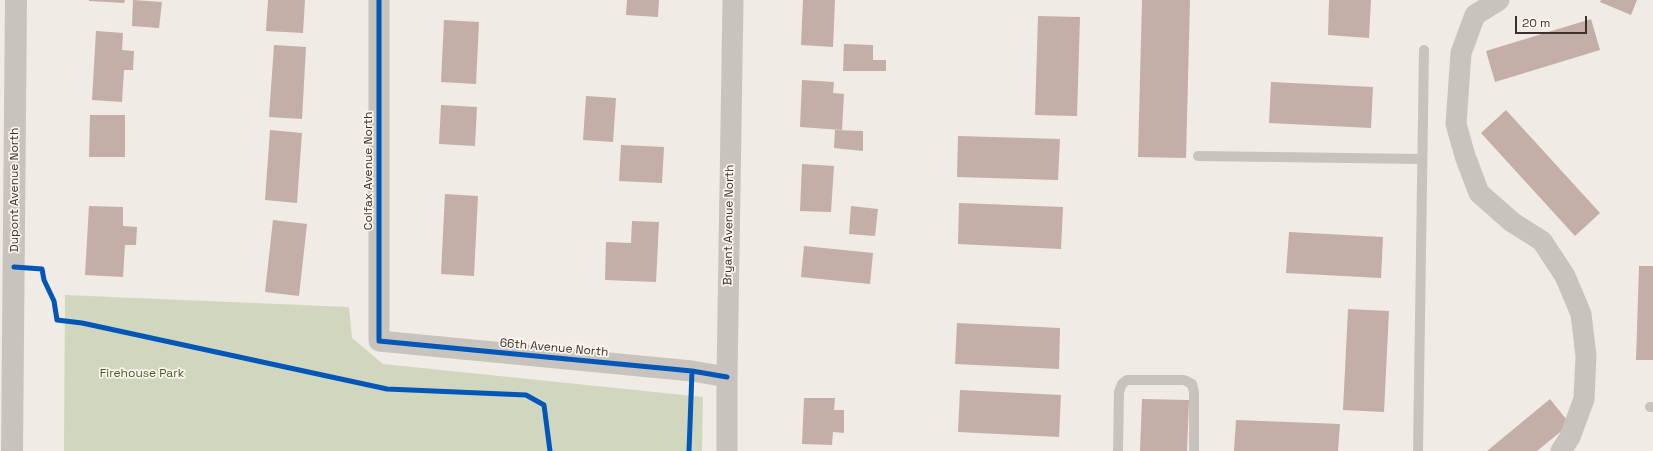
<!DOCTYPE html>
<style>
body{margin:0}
#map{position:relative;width:1653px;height:451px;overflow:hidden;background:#f0ebe5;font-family:"Space Grotesk",sans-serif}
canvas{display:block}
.scale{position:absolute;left:1515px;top:16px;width:72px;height:18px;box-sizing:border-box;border:2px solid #3b302b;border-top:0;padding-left:5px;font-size:12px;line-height:14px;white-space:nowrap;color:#3b302b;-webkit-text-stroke:3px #fbf5ee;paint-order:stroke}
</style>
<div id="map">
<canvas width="1653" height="451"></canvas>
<div class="scale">20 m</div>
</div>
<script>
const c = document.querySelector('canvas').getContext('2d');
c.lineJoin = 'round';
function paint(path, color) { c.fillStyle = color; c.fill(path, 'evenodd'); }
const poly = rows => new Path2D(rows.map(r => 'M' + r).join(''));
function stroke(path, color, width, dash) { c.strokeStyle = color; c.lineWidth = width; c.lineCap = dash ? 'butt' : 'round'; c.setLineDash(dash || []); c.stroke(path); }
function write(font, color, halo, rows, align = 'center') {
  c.font = font + ' "Space Grotesk",sans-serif'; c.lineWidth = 3.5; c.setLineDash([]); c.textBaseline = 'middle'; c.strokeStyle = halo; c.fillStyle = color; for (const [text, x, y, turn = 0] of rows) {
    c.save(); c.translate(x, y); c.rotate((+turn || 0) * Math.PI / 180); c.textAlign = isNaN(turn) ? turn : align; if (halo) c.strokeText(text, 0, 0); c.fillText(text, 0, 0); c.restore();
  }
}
paint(poly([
 [65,295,349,307,352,338,383,364,703,397,702,451,64,451]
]), '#d1d6bf');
paint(poly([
 [89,0,125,0,124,3,89,1],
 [133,0,162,2,159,28,132,26],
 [268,0,305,0,303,33,266,31],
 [627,0,659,0,658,17,626,15],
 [803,0,835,0,833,47,801,45],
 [1142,0,1190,0,1186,158,1138,157],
 [1329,0,1371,0,1369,38,1328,35],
 [1601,0,1637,0,1631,15,1600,2],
 [1038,16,1080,17,1077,116,1035,115],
 [1591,19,1600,50,1495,82,1486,51],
 [444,20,479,22,476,84,441,82],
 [96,31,123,33,122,50,134,51,133,70,124,70,122,102,92,100],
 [844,44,873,45,873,60,886,60,886,71,843,71],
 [274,45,306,47,302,119,269,117],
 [802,80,834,82,833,93,844,94,842,130,800,127],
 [1271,82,1373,87,1371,128,1269,123],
 [586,96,616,98,613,142,583,140],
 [441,105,477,107,475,146,439,144],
 [1506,110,1600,213,1575,236,1481,133],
 [90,115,125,115,125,157,89,157],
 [270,130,302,133,297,203,265,200],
 [835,130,863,131,863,151,834,148],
 [958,136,1060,139,1058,180,957,177],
 [621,145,664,147,662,183,619,181],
 [802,164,834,166,831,212,800,211],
 [445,194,478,196,474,276,441,274],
 [959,203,1063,207,1061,249,958,244],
 [89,206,123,207,123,226,137,227,136,245,125,245,123,277,85,275],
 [851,206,878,209,875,236,849,234],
 [273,220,307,224,299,296,265,292],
 [632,221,659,222,656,282,605,280,606,242,631,243],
 [1289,232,1383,237,1381,278,1286,273],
 [804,246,873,253,870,284,801,277],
 [1639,266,1653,266,1653,360,1636,360],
 [1348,309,1389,311,1384,412,1343,410],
 [957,323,1060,328,1059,369,955,364],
 [960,390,1061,395,1059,437,958,432],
 [804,398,835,398,834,410,844,410,844,433,833,432,832,445,802,444],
 [1142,399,1189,400,1187,451,1140,451],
 [1550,399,1570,424,1537,451,1487,451],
 [1236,420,1340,424,1338,451,1234,451]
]), '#c3afa7');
stroke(poly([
 [1198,156,1422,159],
 [1650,407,1653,407],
 [1118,451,1119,392,1122,384,1127,380,1184,380,1192,384,1194,392,1194,451],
 [1418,451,1424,50]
]), '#c9c3be', 10);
stroke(poly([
 [379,0,379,341,692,371,727,377],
 [1499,0,1475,15,1461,53,1456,124,1465,156,1479,193,1512,222,1542,241,1565,276,1581,314,1586,356,1584,399,1570,437,1561,451],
 [727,451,727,377,733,0]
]), '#c9c3be', 21);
stroke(poly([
 [12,451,16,0]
]), '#c9c3be', 22);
stroke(poly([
 [379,0,379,341],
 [14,267,42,269,44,280,54,301,57,320,82,323,387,389,526,395,544,405,550,451],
 [379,341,692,371,727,377],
 [689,451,692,371]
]), '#0057b8', 5);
write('12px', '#3b302b', '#fbf5ee', [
 ["Colfax Avenue North",369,171,-90],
 ["Dupont Avenue North",15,190,-90],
 ["Bryant Avenue North",729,225,-89],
 ["66th Avenue North",554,348,5]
]);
write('12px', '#4a5a2e', '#fbf5ee', [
 ["Firehouse Park",142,374]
]);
</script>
